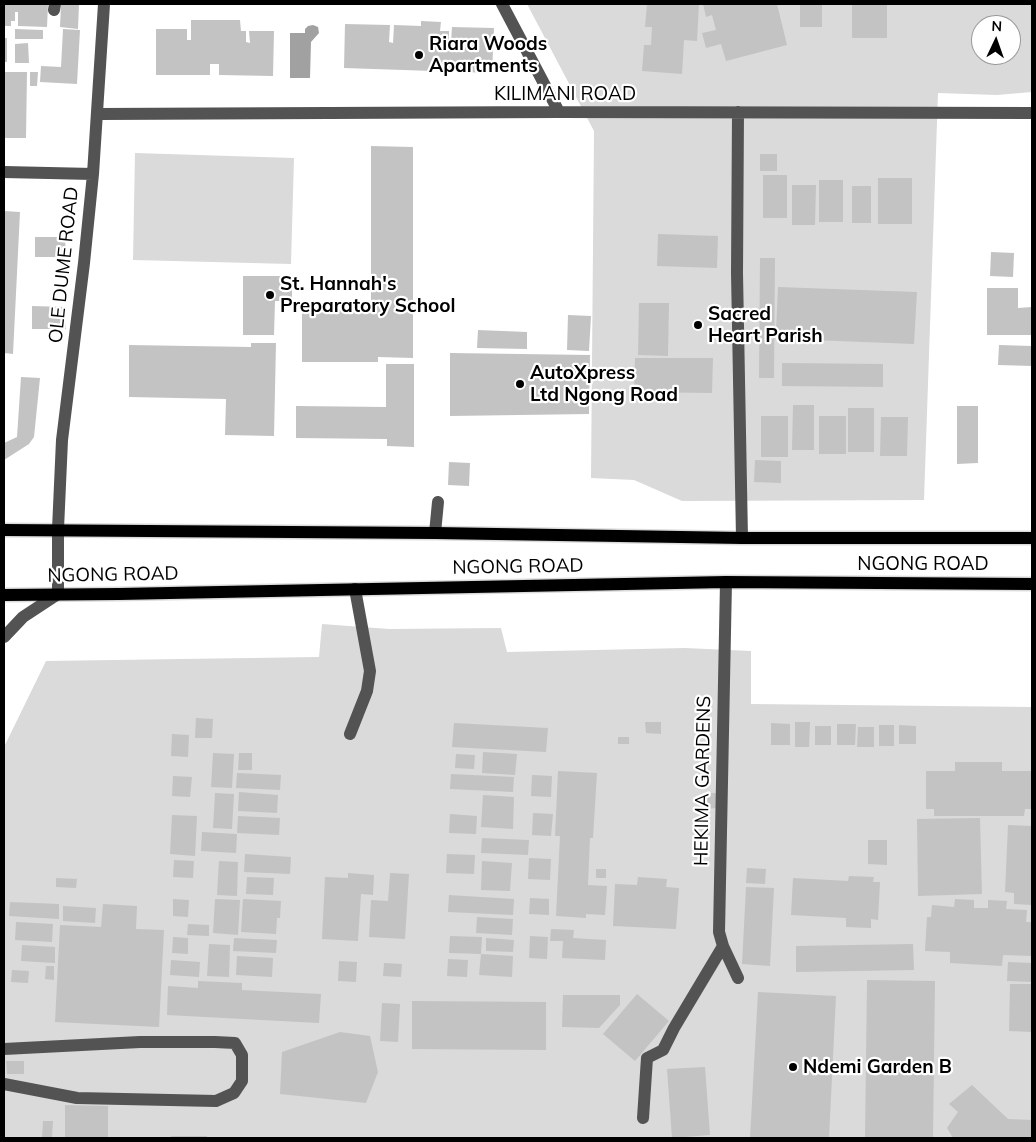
<!DOCTYPE html>
<style>
body{margin:0}
#map{position:relative;width:1036px;height:1142px;overflow:hidden;background:#fff;font-family:Mulish,sans-serif}
canvas{display:block}
.frame{position:absolute;inset:0;border:5px solid #000;pointer-events:none}
.north{position:absolute;left:971px;top:15px;width:50px;height:50px;box-sizing:border-box;background:#fff;border:1px solid #999;border-radius:50%;rotate:3deg;font-size:14px;font-weight:700;line-height:20px;text-align:center;color:#000}
.north::after{content:'';display:block;margin:auto;width:18px;height:22px;background:#000;clip-path:polygon(50% 0,100% 100%,50% 72%,0 100%)}
</style>
<div id="map">
<canvas width="1036" height="1142"></canvas>
<div class="frame"></div>
<div class="north">N</div>
</div>
<script>
const c = document.querySelector('canvas').getContext('2d');
c.lineJoin = 'round';
function paint(path, color) { c.fillStyle = color; c.fill(path, 'evenodd'); }
const poly = rows => new Path2D(rows.map(r => 'M' + r).join(''));
function stroke(path, color, width, dash) { c.strokeStyle = color; c.lineWidth = width; c.lineCap = dash ? 'butt' : 'round'; c.setLineDash(dash || []); c.stroke(path); }
function write(font, color, halo, rows, align = 'center') {
  c.font = font + ' Mulish,sans-serif'; c.lineWidth = 4.5; c.setLineDash([]); c.textBaseline = 'middle'; c.strokeStyle = halo; c.fillStyle = color; for (const [text, x, y, turn = 0] of rows) {
    c.save(); c.translate(x, y); c.rotate((+turn || 0) * Math.PI / 180); c.textAlign = isNaN(turn) ? turn : align; if (halo) c.strokeText(text, 0, 0); c.fillText(text, 0, 0); c.restore();
  }
}
paint(poly([
 [527,4,1032,4,1032,92,997,95,938,93,924,500,682,501,634,480,591,478,594,131],
 [981,25,1011,25,1011,55,981,55],
 [135,153,294,158,291,264,133,260],
 [322,624,389,629,501,628,507,652,685,648,751,651,751,704,1032,707,1032,1138,4,1138,4,747,46,661,319,657]
]), '#dadada');
paint(poly([
 [313,25,318,27,319,33,311,42,310,78,290,78,290,33,305,33,305,29,308,26]
]), '#a1a1a1');
paint(poly([
 [4,4,48,4,47,27,18,26,18,12,15,12,15,21,11,21,11,26,4,26],
 [61,4,79,4,78,29,60,27],
 [647,4,699,4,697,41,684,40,682,74,642,71,644,45,651,45,652,27,645,27],
 [703,4,777,4,787,45,726,61,721,44,706,48,702,33,716,30,712,15,706,17],
 [800,4,822,4,822,27,800,27],
 [852,4,887,4,887,38,852,38],
 [191,20,240,20,241,31,246,31,246,42,250,43,249,31,274,31,273,76,219,75,219,64,210,64,210,75,156,75,156,29,187,29,187,40,191,40],
 [421,21,441,22,440,31,449,31,449,41,451,42,452,27,494,28,492,73,344,68,345,24,390,25,389,42,393,43,394,25,421,26],
 [15,29,43,30,43,39,15,39],
 [63,29,80,30,77,84,40,82,41,66,61,67],
 [4,38,7,38,7,62,4,62],
 [28,43,29,63,15,63,15,44],
 [4,72,27,72,26,138,4,138],
 [30,72,38,72,37,86,30,86],
 [371,146,413,147,413,358,378,357,378,362,302,362,302,310,371,310],
 [760,154,777,154,777,171,760,171],
 [763,175,787,175,787,218,763,218],
 [878,178,912,178,912,224,878,224],
 [819,180,843,180,843,222,819,222],
 [792,185,816,185,815,225,792,225],
 [852,186,871,186,871,223,852,223],
 [4,211,20,212,13,354,4,353],
 [658,234,718,236,717,268,657,266],
 [35,237,65,237,66,257,35,257],
 [991,252,1014,253,1013,277,990,276],
 [760,258,775,258,774,378,759,378],
 [243,276,292,276,292,301,275,301,274,335,243,335],
 [778,287,917,292,914,344,812,340,813,332,776,331],
 [987,288,1018,288,1018,308,1032,307,1032,335,987,335],
 [639,303,669,303,668,356,638,355],
 [32,306,66,307,66,329,32,329],
 [568,315,591,316,589,351,567,350],
 [478,330,527,332,527,349,477,348],
 [251,343,276,343,274,436,225,435,226,399,129,397,129,345,251,347],
 [999,345,1032,346,1032,366,998,365],
 [450,353,590,355,589,414,450,416],
 [635,358,713,358,712,393,634,392],
 [782,363,883,364,883,387,782,386],
 [386,364,414,364,414,447,387,446,387,439,296,438,296,406,386,407],
 [21,377,40,378,34,437,29,444,4,460,4,443,17,437],
 [793,405,814,405,814,450,792,450],
 [957,406,978,406,978,463,957,464],
 [848,408,874,408,874,452,848,452],
 [761,416,788,416,788,457,761,457],
 [819,416,846,416,846,454,819,454],
 [881,417,908,417,907,456,880,456],
 [755,460,781,461,781,483,754,482],
 [449,462,470,463,469,486,448,485],
 [196,718,213,719,212,738,195,738],
 [645,722,661,722,661,734,646,733],
 [795,722,810,722,809,747,795,747],
 [454,723,548,728,546,752,452,747],
 [771,723,790,724,790,745,771,745],
 [837,724,856,724,855,745,837,745],
 [879,725,894,725,894,746,879,746],
 [899,725,916,726,916,744,899,744],
 [815,726,831,726,831,745,815,745],
 [858,727,874,727,874,747,857,747],
 [172,734,189,735,188,757,171,756],
 [618,737,629,737,629,744,618,744],
 [483,752,517,754,515,775,482,773],
 [213,753,234,754,232,788,211,787],
 [239,753,252,753,252,770,238,770],
 [456,754,475,755,474,769,455,768],
 [955,762,1002,762,1002,771,1032,771,1032,809,1025,809,1024,816,934,816,934,809,926,809,926,771,955,771],
 [558,771,597,773,593,838,590,838,588,885,607,886,605,915,586,914,586,918,556,916,560,836,555,836],
 [237,773,281,775,280,790,236,788],
 [451,774,514,777,513,792,450,789],
 [532,775,552,776,551,797,531,796],
 [173,776,192,777,190,797,172,796],
 [239,792,278,795,277,813,238,811],
 [215,793,234,794,232,829,213,828],
 [705,793,716,793,717,808,705,809],
 [483,795,514,797,513,829,481,827],
 [533,813,553,814,551,836,532,835],
 [450,814,477,816,476,834,449,833],
 [172,815,197,816,195,856,170,854],
 [238,816,280,818,279,835,237,833],
 [980,818,982,894,918,896,917,819],
 [1008,825,1032,826,1032,905,1014,904,1014,893,1005,892],
 [202,832,237,834,236,853,201,851],
 [482,838,529,840,528,855,481,853],
 [868,840,887,840,887,865,868,864],
 [245,854,291,857,290,874,244,872],
 [447,854,475,855,474,874,446,873],
 [529,858,551,859,550,880,528,879],
 [174,860,194,861,193,878,173,877],
 [219,861,238,862,237,896,217,895],
 [482,861,512,863,510,891,481,890],
 [747,868,766,869,765,884,746,883],
 [596,869,606,869,606,878,596,878],
 [348,873,374,875,373,895,361,894,358,941,322,939,325,877,348,878],
 [390,873,409,874,405,939,369,937,371,900,388,901],
 [849,876,874,877,873,882,880,882,878,920,871,919,871,928,846,927,846,918,791,915,793,878,848,881],
 [247,877,274,878,273,895,246,894],
 [638,877,667,879,666,887,679,888,676,929,613,926,615,884,637,885],
 [56,878,77,879,76,888,56,887],
 [746,887,774,888,770,966,742,964],
 [449,895,514,899,513,915,448,912],
 [530,898,549,899,549,915,529,914],
 [173,899,189,900,188,917,173,916],
 [215,899,240,900,238,935,213,933],
 [243,899,281,901,280,918,277,918,276,934,241,932],
 [955,899,974,900,974,908,988,908,988,900,1007,901,1006,909,1027,910,1026,922,1032,922,1032,956,1003,955,1002,966,950,963,950,952,925,951,927,917,931,917,932,905,954,907],
 [10,902,59,904,59,919,9,916],
 [103,904,137,906,136,929,164,930,159,1027,55,1022,60,925,101,927],
 [63,906,96,908,95,923,63,921],
 [477,917,513,919,512,935,476,933],
 [16,922,53,924,52,942,15,940],
 [188,924,209,925,209,936,187,935],
 [551,929,574,930,573,938,606,940,605,960,562,958,563,941,550,941],
 [450,936,482,937,481,954,449,953],
 [530,936,548,937,547,959,529,958],
 [173,937,188,938,188,954,172,953],
 [234,938,277,940,276,953,233,951],
 [486,938,514,940,513,952,486,951],
 [209,944,230,945,229,977,207,976],
 [913,944,914,970,796,972,796,946],
 [22,945,55,947,55,963,21,961],
 [481,954,513,956,512,977,479,975],
 [237,956,273,958,272,977,236,975],
 [448,959,468,960,467,977,447,976],
 [171,960,200,962,199,977,170,975],
 [339,961,357,962,356,982,338,981],
 [1008,962,1032,963,1032,982,1007,981],
 [384,963,402,964,401,977,383,976],
 [46,966,54,966,54,980,45,979],
 [12,970,29,971,28,983,11,982],
 [867,980,935,981,933,1138,865,1138],
 [198,981,242,983,242,990,321,994,319,1023,167,1015,168,986,198,988],
 [1010,984,1032,984,1032,1032,1009,1031],
 [758,992,836,996,829,1138,750,1138],
 [637,994,669,1021,635,1061,603,1034],
 [563,995,620,995,620,1005,599,1028,562,1027],
 [412,1001,546,1002,546,1050,412,1049],
 [382,1003,400,1004,398,1042,380,1041],
 [340,1032,370,1036,378,1072,366,1103,280,1094,282,1052],
 [6,1061,24,1061,24,1074,7,1074],
 [705,1067,710,1135,672,1138,667,1069],
 [972,1085,1008,1119,1032,1120,1032,1138,953,1138,947,1128,958,1112,949,1104],
 [65,1105,108,1106,108,1138,65,1138],
 [43,1121,53,1121,52,1138,42,1138],
 [171,1136,207,1136,207,1138,171,1138]
]), '#c3c3c3');
const major = poly([
 [4,530,435,533,742,538,1032,538],
 [4,595,119,594,726,582,1032,584]
]);
stroke(major, '#dbdbdb', 15);
stroke(poly([
 [502,4,559,112],
 [54,10,55,4],
 [738,112,737,273,742,538],
 [98,114,559,112,1032,113],
 [4,172,93,174],
 [435,533,438,502],
 [726,582,719,932,723,946,738,978],
 [4,637,23,617,58,594,58,529,62,440,84,263,93,174,104,4],
 [350,734,367,691,370,671,355,589],
 [4,1049,140,1042,215,1042,235,1043,242,1055,242,1081,234,1093,216,1101,77,1098,4,1084],
 [643,1118,647,1058,663,1050,674,1028,723,946]
]), '#535353', 12);
stroke(major, '#000', 12);
for (const [x, y, r, color] of [
 [419,55,5,"#000"],
 [270,295,5,"#000"],
 [698,325,5,"#000"],
 [520,384,5,"#000"],
 [793,1067,5,"#000"]
]) { const dot = new Path2D(); dot.arc(x, y, r, 0, 2 * Math.PI); c.fillStyle = color; c.fill(dot); stroke(dot, '#fff', 2); }
write('bold 19px', '#000', '#fff', [
 ["Riara Woods",429,44],
 ["Apartments",429,66],
 ["St. Hannah's",280,284],
 ["Preparatory School",280,306],
 ["Sacred",708,314],
 ["Heart Parish",708,336],
 ["AutoXpress",530,373],
 ["Ltd Ngong Road",530,395],
 ["Ndemi Garden B",803,1067]
], 'left');
write('19px', '#000', '#fff', [
 ["KILIMANI ROAD",565,94],
 ["OLE DUME ROAD",64,265,-84],
 ["NGONG ROAD",923,564],
 ["NGONG ROAD",518,567,-1],
 ["NGONG ROAD",113,575,-1],
 ["HEKIMA GARDENS",703,781,-89]
]);
</script>
